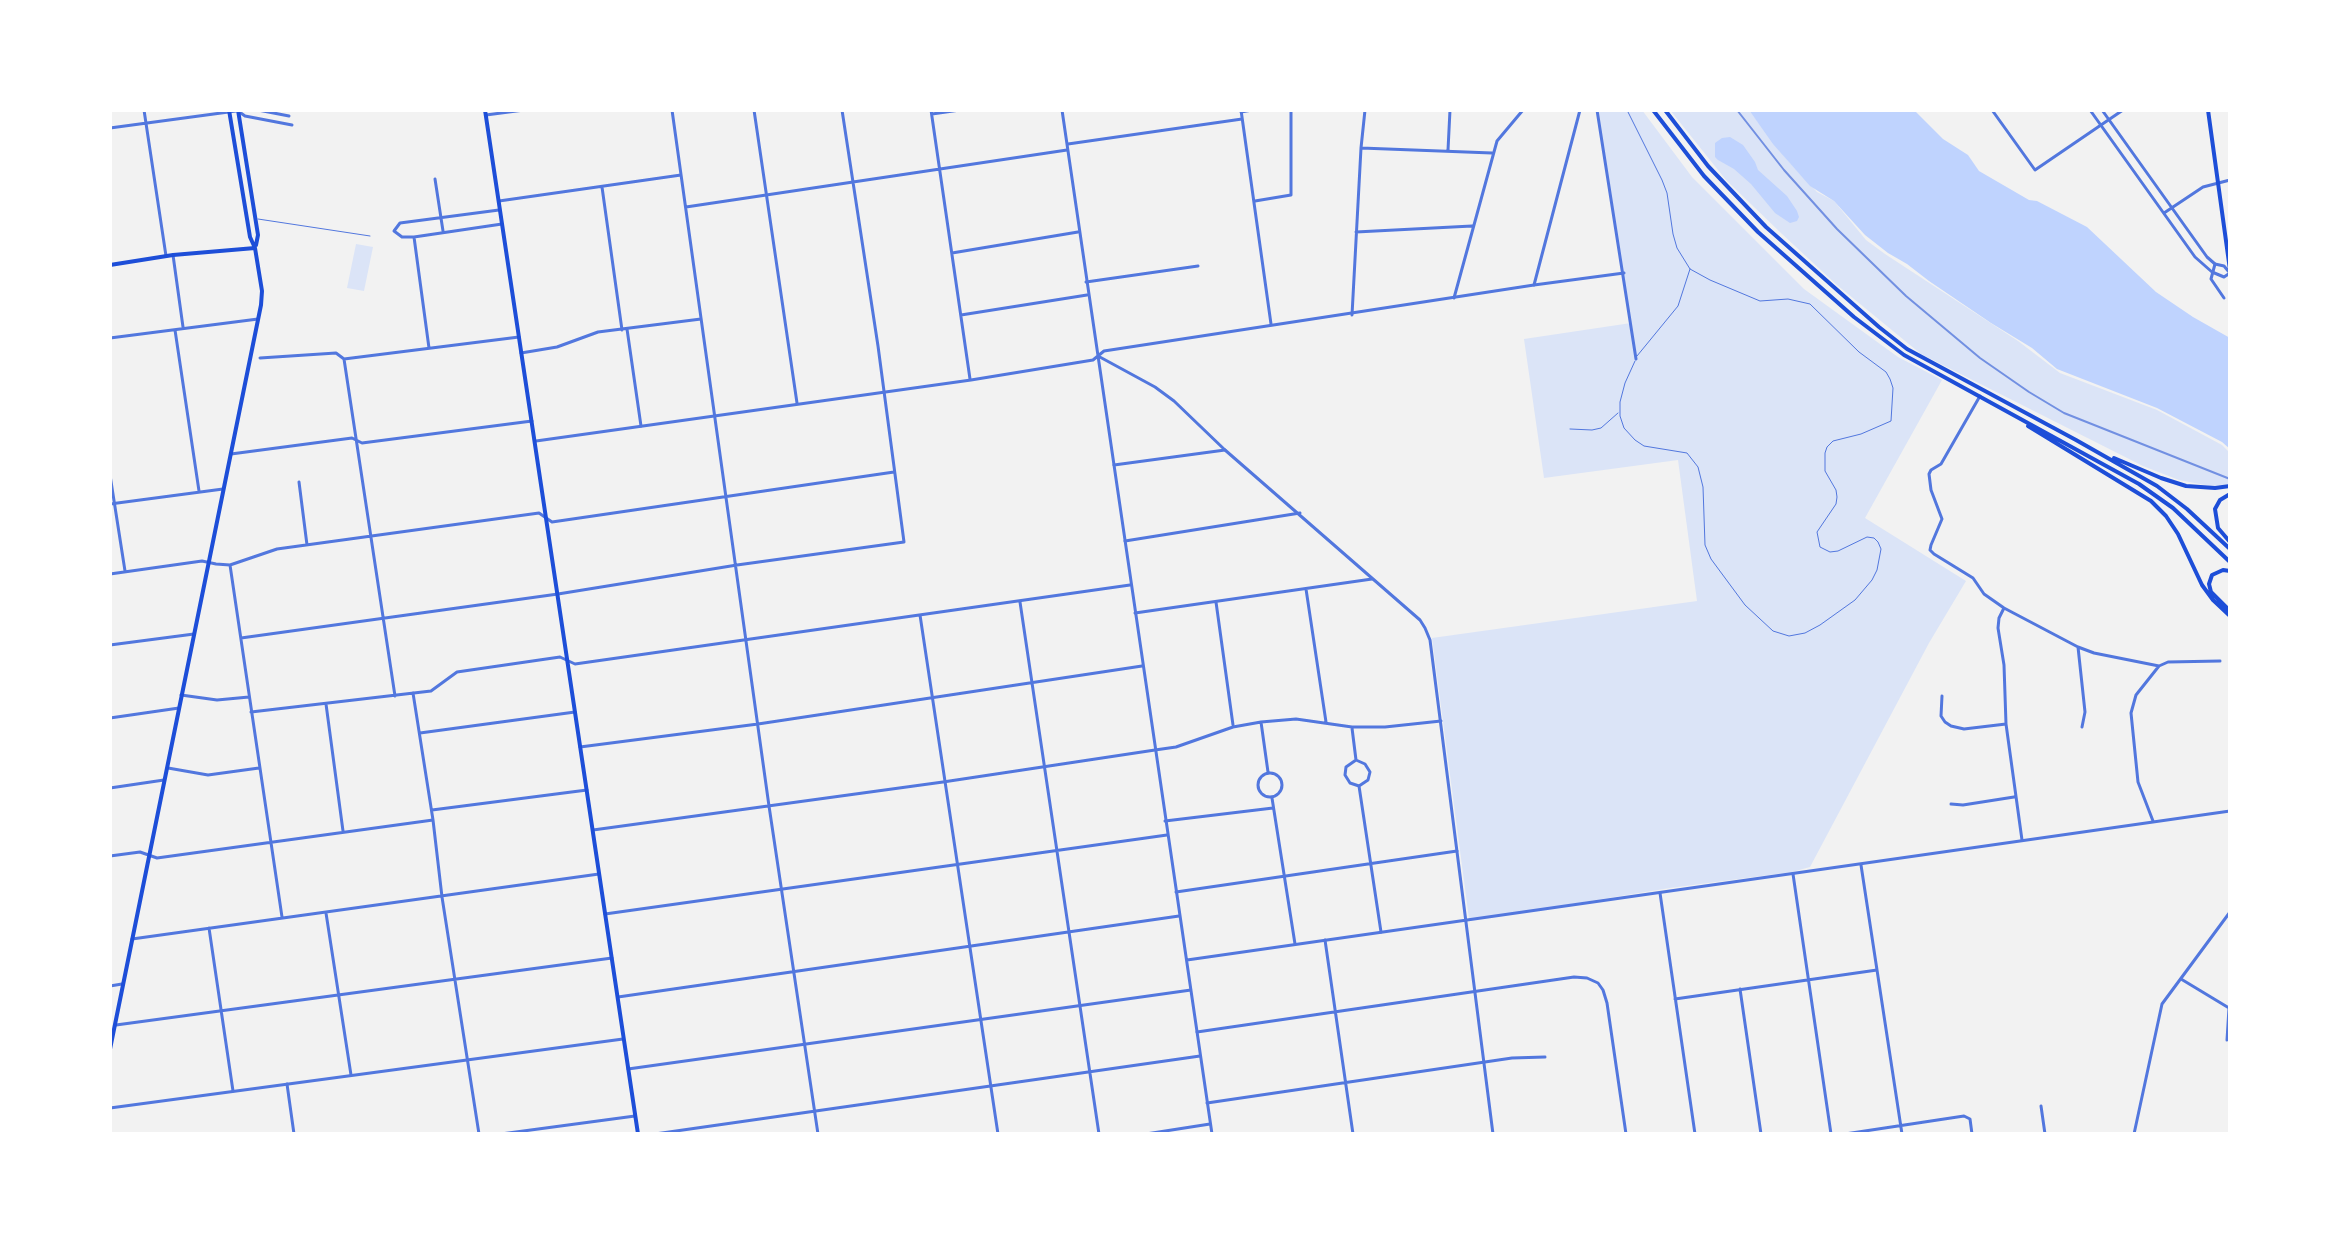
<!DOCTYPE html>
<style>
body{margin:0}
#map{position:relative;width:2340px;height:1244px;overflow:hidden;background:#f2f2f2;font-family:"Titillium Web",sans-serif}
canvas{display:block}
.frame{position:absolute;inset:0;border:112px solid #fff;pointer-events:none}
</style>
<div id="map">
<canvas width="2340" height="1244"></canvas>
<div class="frame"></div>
</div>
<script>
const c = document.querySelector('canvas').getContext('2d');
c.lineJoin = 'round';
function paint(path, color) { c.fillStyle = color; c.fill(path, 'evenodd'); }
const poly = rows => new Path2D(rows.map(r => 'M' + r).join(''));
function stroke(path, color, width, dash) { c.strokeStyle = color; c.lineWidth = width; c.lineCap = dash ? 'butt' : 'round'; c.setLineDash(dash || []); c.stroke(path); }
paint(poly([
 [1597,110,1642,110,1692,177,1804,289,1898,357,1942,380,1865,518,1966,581,1929,643,1810,867,1792,872,1670,888,1472,920,1469,919,1432,638,1697,601,1678,460,1544,478,1524,339,1631,323],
 [1670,110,1749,110,1789,162,1817,192,1834,201,1866,240,1885,254,2018,341,2060,373,2157,410,2222,445,2230,453,2230,484,2210,486,2179,480,2143,466,1921,354,1837,285,1782,234,1726,180],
 [356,244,373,247,364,291,347,288]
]), '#dbe4f7');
paint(poly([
 [1749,110,1914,110,1943,139,1968,155,1979,171,2029,200,2037,201,2087,227,2156,292,2193,317,2230,338,2230,449,2222,442,2157,408,2057,369,2032,348,1991,323,1929,281,1907,264,1888,253,1865,235,1834,201,1810,186,1773,144],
 [1730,137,1743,145,1755,162,1758,170,1787,196,1797,211,1799,217,1797,221,1790,223,1775,213,1751,184,1734,169,1718,160,1715,157,1715,143,1722,138]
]), '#bfd3fe');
stroke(poly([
 [1627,110,1662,180,1667,193,1673,234,1677,248,1690,269,1710,280,1760,301,1788,299,1810,304,1859,352,1886,372,1890,379,1893,388,1891,421,1861,434,1833,441,1827,447,1825,453,1825,471,1836,490,1837,497,1836,504,1817,532,1820,547,1830,552,1838,551,1867,537,1874,538,1878,542,1881,549,1877,570,1872,580,1855,600,1820,625,1805,633,1789,636,1773,631,1745,605,1711,559,1705,545,1703,487,1698,467,1687,453,1644,446,1635,440,1624,428,1620,416,1620,402,1625,383,1635,361],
 [258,219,370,236],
 [1637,356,1678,306,1690,269],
 [1570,429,1592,430,1601,428,1618,413]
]), '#5277de', 1);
stroke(poly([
 [144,110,166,256],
 [258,110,289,116],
 [672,110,769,806,818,1134],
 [754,110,797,403],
 [931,110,970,379],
 [1241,110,1271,324],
 [1580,110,1534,285,1624,273],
 [1597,110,1636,359],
 [1992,110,2035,170,2123,110],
 [238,111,245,116,292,125],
 [1241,112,1252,110],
 [932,114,960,110],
 [110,128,236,111],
 [1068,144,1242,119],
 [1361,148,1492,153],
 [1448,150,1450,110],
 [435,179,443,231],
 [602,187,622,330],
 [499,201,681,175],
 [1255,201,1291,195,1291,110],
 [686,207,1067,150],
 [499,210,400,223,394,231,402,237,414,237,502,224],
 [1356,232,1472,226],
 [414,237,429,348],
 [952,253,1078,232],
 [173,255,183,327],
 [2215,264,2211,279,2224,298],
 [1086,282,1198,266],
 [1454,298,1497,141,1523,110],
 [961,315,1087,295],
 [1352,315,1361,148,1365,110],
 [627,329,641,426],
 [175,330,199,491],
 [110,338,258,319],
 [521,353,557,347,598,332,701,319],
 [260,358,336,353,344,359,519,337],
 [344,359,395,696],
 [1980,396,1941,464,1931,470,1929,474,1931,490,1942,519,1931,545,1930,550,1934,554,1973,578,1984,594,2004,608,2078,647,2094,653,2159,666,2168,662,2220,661],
 [231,454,352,438,362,443,532,421],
 [1114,465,1225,450],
 [110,475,125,571],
 [299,482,307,545],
 [110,504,223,489],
 [1125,541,1300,513],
 [230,565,282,917],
 [110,574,202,561,216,564,230,565,277,549,539,513,552,522,894,472],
 [1306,589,1326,722],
 [1020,602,1099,1134],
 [1216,602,1233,725],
 [2004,608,1999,618,1998,628,2004,665,2006,724,2022,840],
 [1135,613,1372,579],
 [920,615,998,1134],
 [241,638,558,594,737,565,904,542,878,346,842,110],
 [110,645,194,634],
 [2078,647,2085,712,2082,727],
 [413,693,433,820,442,897,479,1134],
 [181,695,217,700,249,697],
 [1942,696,1941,716,1945,722,1951,726,1964,729,2006,724],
 [326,704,343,831],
 [251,712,431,691,457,672,560,657,575,664,1130,585],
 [110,718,179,708],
 [1261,722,1268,772],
 [1352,728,1356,760],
 [420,733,575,712],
 [580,747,758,724,1142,666],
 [1356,760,1346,767,1345,775,1350,783,1359,786],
 [1356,760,1365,764,1370,772,1368,780,1359,786],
 [168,768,208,775,259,768],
 '1258 785a12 12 0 1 1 24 0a12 12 0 1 1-24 0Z',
 [1359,786,1381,932],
 [110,788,164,780],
 [1272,798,1295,944],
 [1951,804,1963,805,2014,797],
 [432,810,587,790],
 [1165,821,1273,808],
 [2153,821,2138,782,2131,713,2136,695,2159,666],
 [593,830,943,782,1155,750,1176,747,1233,727,1261,722,1296,719,1352,727,1385,727,1441,721],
 [110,856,140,852,157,858,433,820],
 [1861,865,1902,1134],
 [1793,874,1831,1134],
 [1176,892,1457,851],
 [1660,893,1695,1134],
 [326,913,351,1075],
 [605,914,1167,835],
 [209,928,233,1091],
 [132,939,599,874],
 [1325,940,1353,1134],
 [2181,979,2229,1008],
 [110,986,122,984],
 [1740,989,1761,1134],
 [618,997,1179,916],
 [1675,999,1877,970],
 [116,1025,612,958],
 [1197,1032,1574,977,1587,978,1598,983,1603,990,1607,1003,1626,1134],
 [2227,1040,2229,1008],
 [287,1084,294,1134],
 [1207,1103,1512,1058,1545,1057],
 [2041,1106,2045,1134],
 [501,1134,635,1116],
 [655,1134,1200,1056],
 [1146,1134,1210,1124],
 [1845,1134,1964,1116,1970,1119,1972,1134]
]), '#5277de', 3);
stroke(poly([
 [1062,110,1212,1134],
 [2090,110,2195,257,2212,272,2224,277,2230,273],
 [2102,110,2207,257,2215,264,2224,266,2229,272],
 [486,115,524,110],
 [2164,213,2203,187,2230,180],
 [1098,356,1155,387,1174,401,1225,450,1420,620,1425,628,1430,640,1493,1134],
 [536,441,971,380,1093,360,1104,351,1534,285],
 [1187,960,2230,811],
 [628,1069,1191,990],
 [110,1108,623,1039],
 [2134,1134,2162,1004,2230,912]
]), '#5277de', 3);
stroke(poly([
 [238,110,258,235,256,245],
 [2208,110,2230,270],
 [110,265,173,255,255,248],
 [110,1049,261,305,262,291,255,248,250,237,229,110]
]), '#1d4ed8', 4);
stroke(poly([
 [485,110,638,1134],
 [1653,110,1704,176,1758,232,1854,317,1904,355,2139,484,2173,508,2230,562],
 [1665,110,1708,166,1766,227,1879,327,1907,349,2076,440,2157,486,2187,509,2230,549],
 [2028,426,2151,501,2166,516,2178,534,2202,585,2213,600,2230,616],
 [2114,458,2161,478,2186,486,2215,488,2230,486],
 [2230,494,2220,500,2215,509,2218,528,2230,542],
 [2230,571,2223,570,2212,575,2209,584,2211,592,2230,611]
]), '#1d4ed8', 4);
stroke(poly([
 [1737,110,1784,170,1837,229,1906,296,1980,358,2029,392,2064,413,2230,479]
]), '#7290e2', 2);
</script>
